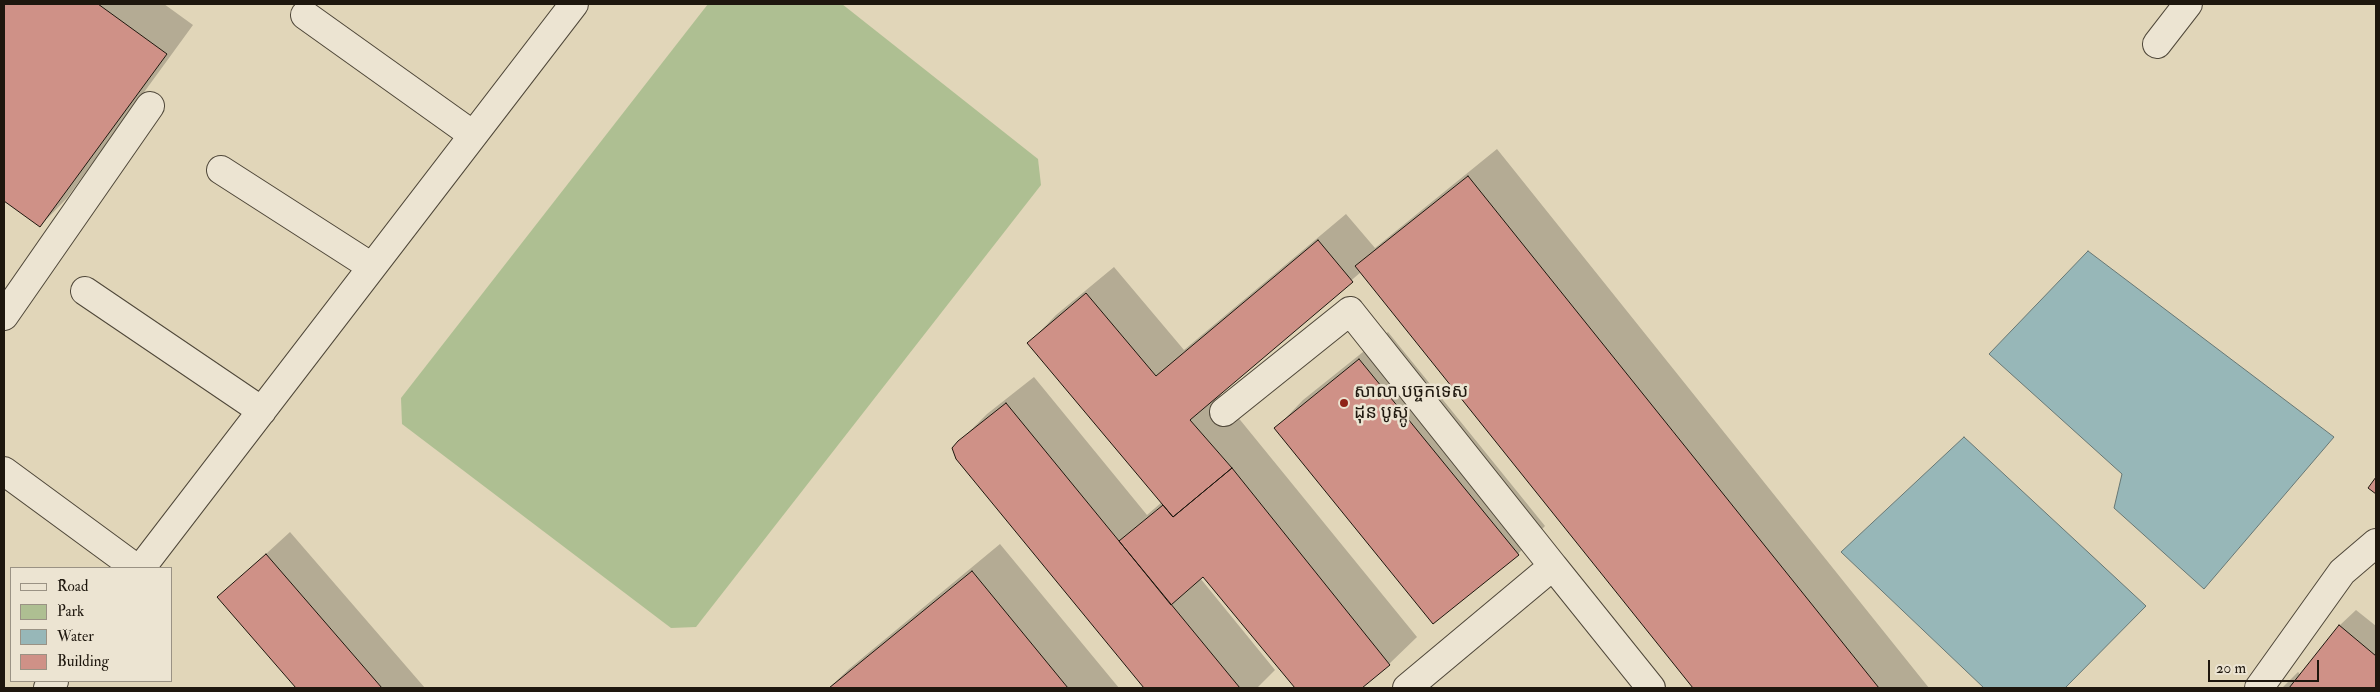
<!DOCTYPE html>
<meta charset="utf-8">
<style>
body{margin:0}
#map{position:relative;width:2380px;height:692px;overflow:hidden;background:#e1d6b9;font-family:"IM FELL Double Pica",serif}
canvas{display:block}
.frame{position:absolute;inset:0;border:5px solid #1e170e;pointer-events:none}
.legend{position:absolute;left:10px;top:567px;width:162px;height:115px;box-sizing:border-box;background:#ece4d2;border:1px solid #9a9284;margin:0;padding:6px 9px;list-style:none;font-size:15px;color:#1e170e}
.legend li{display:flex;align-items:center;gap:10px;height:25px}
.legend b{width:25px;border:1px solid #9a9284}
.scale{position:absolute;left:2208px;top:660px;width:111px;height:22px;box-sizing:border-box;border:2px solid #1e170e;border-top:0;padding-left:6px;font-size:15px;line-height:18px;white-space:nowrap;color:#1e170e;-webkit-text-stroke:4px #ece4d2;paint-order:stroke}
</style>
<div id="map">
<canvas width="2380" height="692"></canvas>
<div class="frame"></div>
<ul class="legend">
<li><b style="height:6px;background:#ece4d2"></b>Road</li>
<li><b style="height:14px;background:#aebf92"></b>Park</li>
<li><b style="height:14px;background:#97b7b8"></b>Water</li>
<li><b style="height:14px;background:#cf9187"></b>Building</li>
</ul>
<div class="scale">20 m</div>
</div>
<script>
const c = document.querySelector('canvas').getContext('2d');
c.lineJoin = 'round';
function paint(path, color) { c.fillStyle = color; c.fill(path, 'evenodd'); }
const poly = rows => new Path2D(rows.map(r => 'M' + r).join(''));
function stroke(path, color, width, dash) { c.strokeStyle = color; c.lineWidth = width; c.lineCap = dash ? 'butt' : 'round'; c.setLineDash(dash || []); c.stroke(path); }
function write(font, color, halo, rows, align = 'center') {
  c.font = font + ' "IM FELL Double Pica","Noto Sans Khmer",serif'; c.lineWidth = 5; c.setLineDash([]); c.textBaseline = 'middle'; c.strokeStyle = halo; c.fillStyle = color; for (const [text, x, y, turn = 0] of rows) {
    c.save(); c.translate(x, y); c.rotate((+turn || 0) * Math.PI / 180); c.textAlign = isNaN(turn) ? turn : align; if (halo) c.strokeText(text, 0, 0); c.fillText(text, 0, 0); c.restore();
  }
}
paint(poly([
 [708,4,842,4,1038,159,1041,185,696,627,671,628,402,424,401,398]
]), '#aebf92');
const water = poly([
 [2088,251,2334,437,2204,589,2114,508,2122,474,1989,354,2088,251],
 [1964,437,2146,606,2065,688,1984,688,1841,552,1964,437]
]);
paint(water, '#97b7b8');
stroke(water, '#677774', 1);
paint(poly([
 [4,4,164,4,193,25,67,198,40,226,4,199],
 [1497,149,1929,688,1695,688,1361,272,1219,394,1417,637,1389,664,1360,688,1296,688,1203,576,1200,578,1275,670,1257,688,1146,688,957,458,959,442,987,414,1034,377,1147,515,1162,502,1029,343,1056,315,1114,267,1184,350,1346,214,1375,248],
 [1388,332,1545,526,1518,554,1276,428,1303,400],
 [290,532,425,688,298,688,219,597],
 [1000,544,1119,688,829,688,849,669],
 [2356,610,2376,626,2376,688,2282,688,2298,672,2301,675,2339,626]
]), '#0003');
const building = poly([
 [4,4,98,4,167,54,40,227,4,201,4,4],
 [1468,176,1879,688,1693,688,1355,266,1468,176],
 [1318,240,1353,282,1190,420,1232,468,1173,517,1027,343,1086,293,1156,376,1318,240],
 [1359,359,1519,555,1433,624,1274,428,1359,359],
 [1006,403,1119,541,1240,688,1144,688,956,459,952,448,958,441,1006,403],
 [1232,468,1390,665,1362,688,1295,688,1203,577,1171,605,1119,541,1163,505,1173,517,1232,468],
 [2376,477,2376,494,2368,488,2376,477],
 [266,554,382,688,296,688,217,597,266,554],
 [972,571,1068,688,829,688,972,571],
 [2339,625,2376,656,2376,688,2289,688,2339,625]
]);
paint(building, '#cf9187');
stroke(building, '#1e170e', 1);
const minor = poly([
 [305,15,473,135],
 [2157,44,2188,4],
 [221,170,372,267],
 [85,291,262,411],
 [4,316,150,106],
 [1224,412,1350,311,1553,566],
 [4,471,136,568],
 [141,568,574,4],
 [48,688,54,681],
 [1407,688,1553,566,1651,688],
 [2259,688,2342,572,2376,543]
]);
stroke(minor, '#4f4739', 30);
stroke(minor, '#ece4d2', 28);
for (const [x, y, r, color] of [
 [1344,403,5,"#8f2418"]
]) { const dot = new Path2D(); dot.arc(x, y, r, 0, 2 * Math.PI); c.fillStyle = color; c.fill(dot); stroke(dot, '#ece4d2', 2); }
write('18px', '#1e170e', '#ece4d2', [
 ["សាលា បច្ចកទេស",1354,393],
 ["ដុន បូស្កូ",1354,414]
], 'left');
</script>
